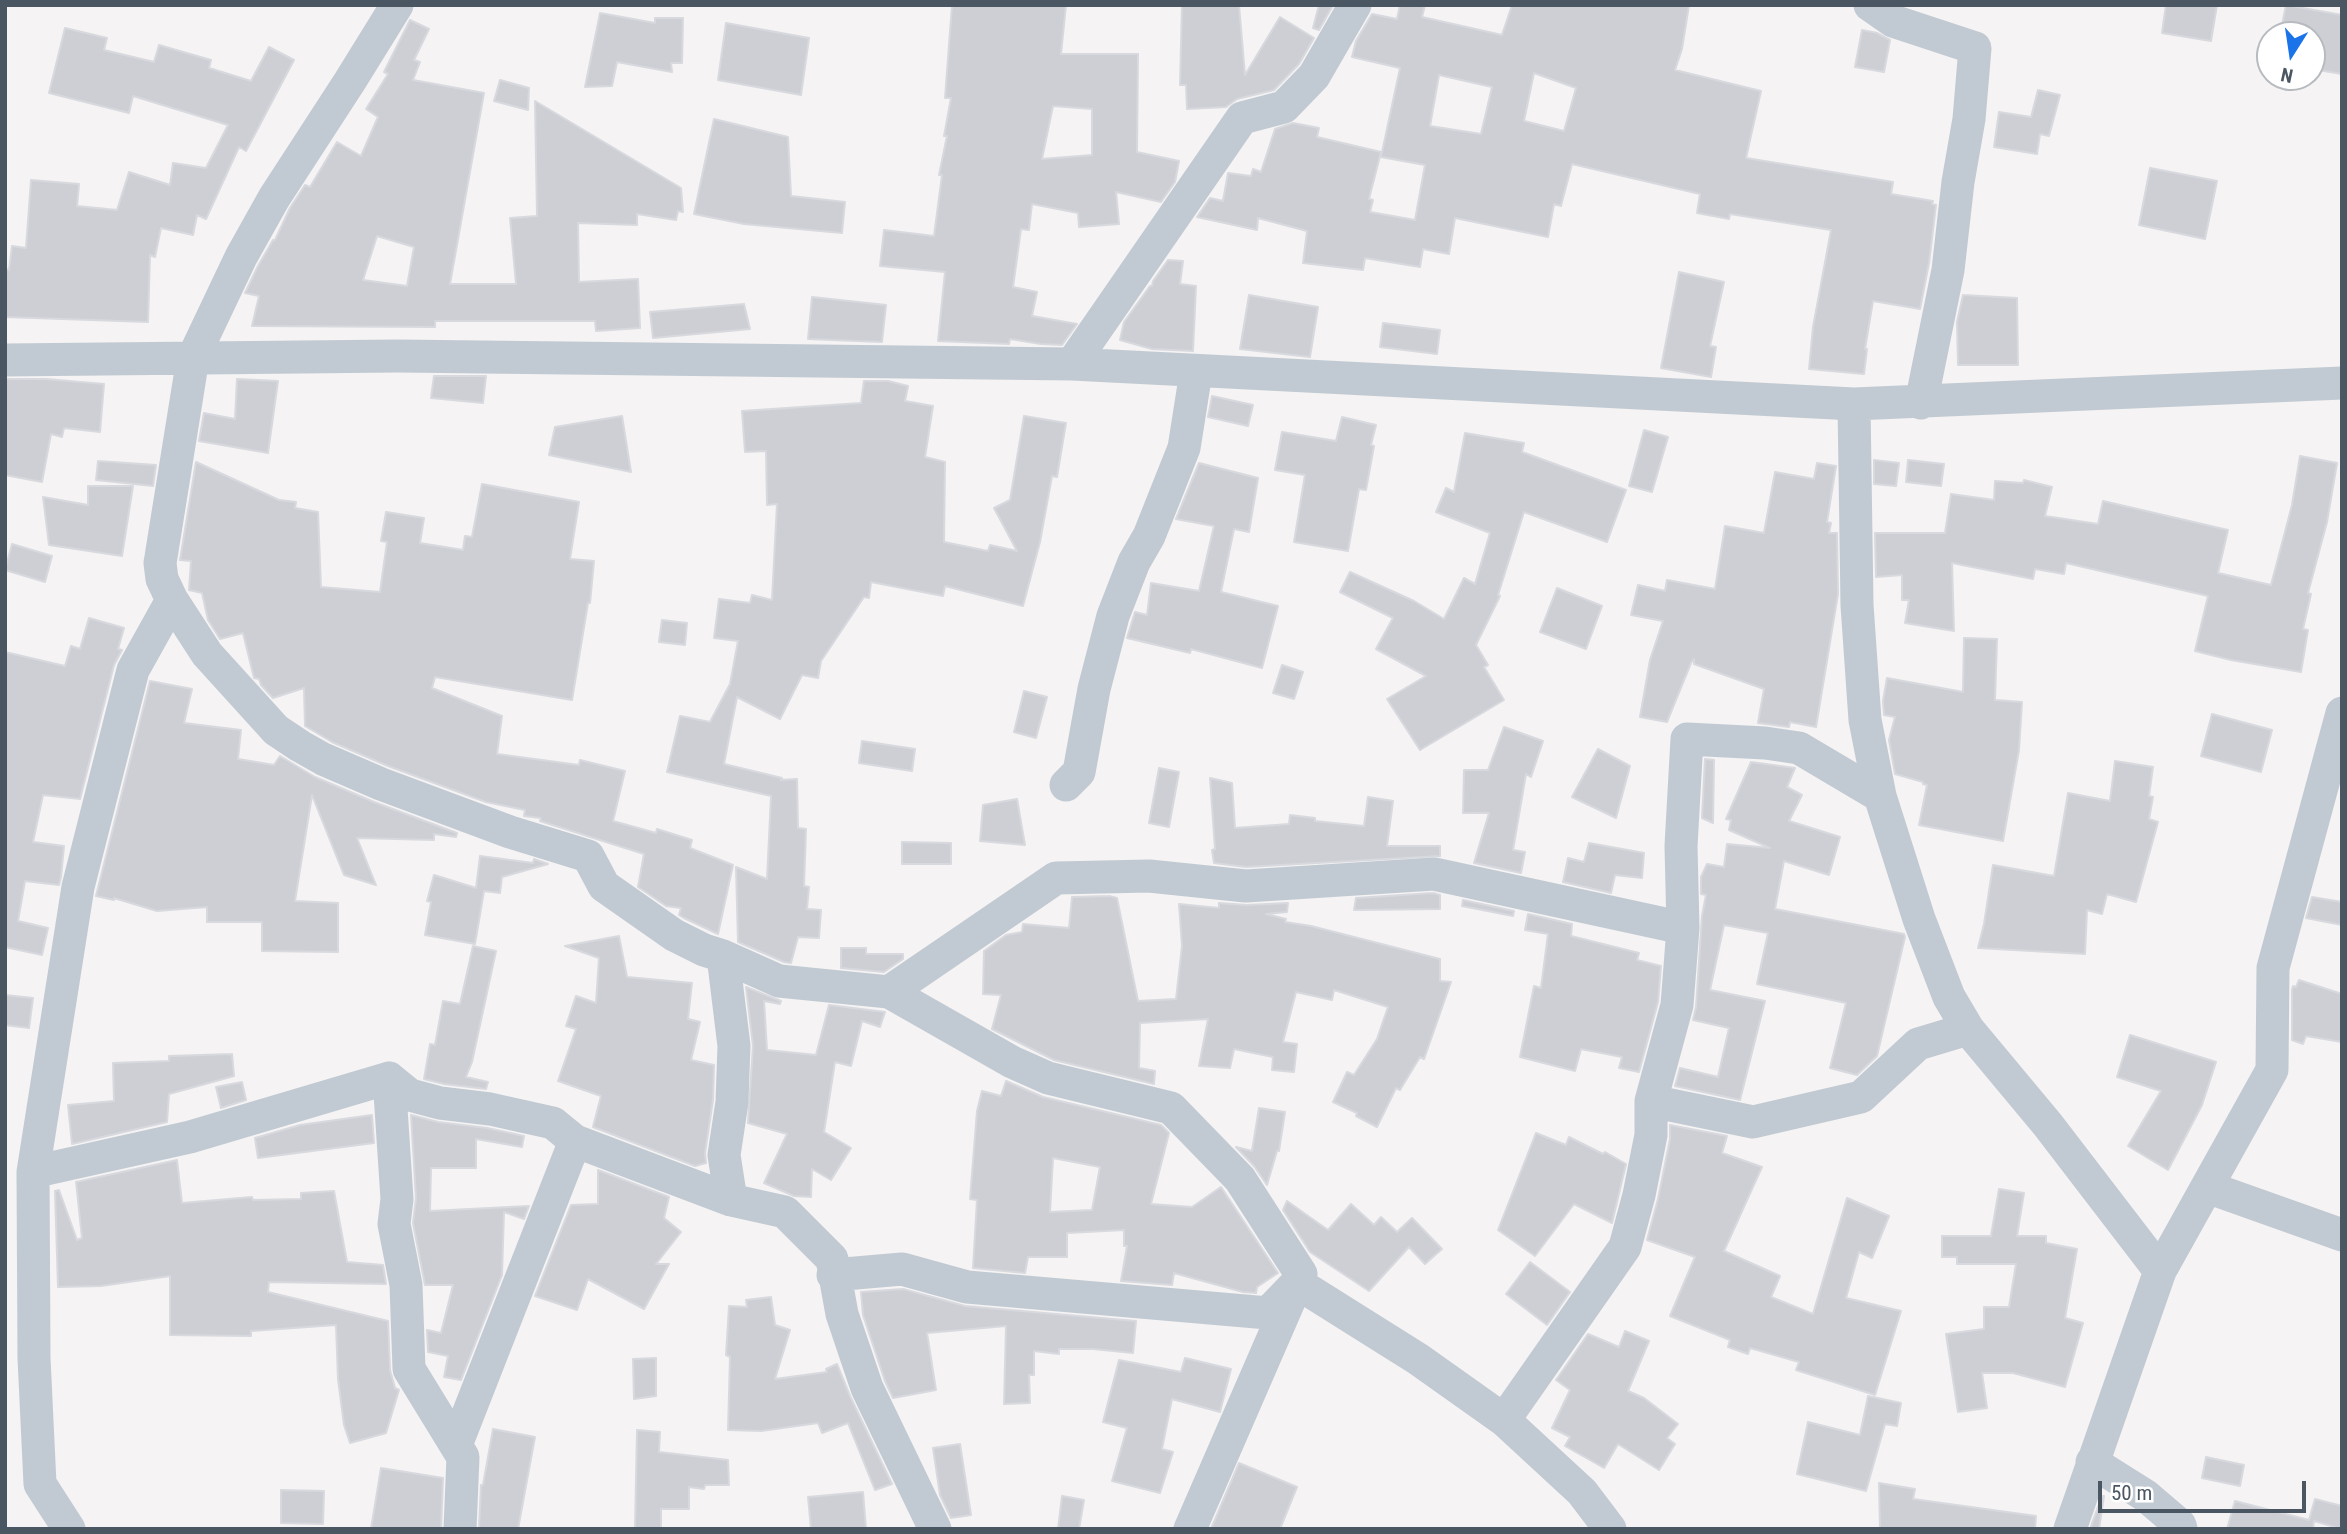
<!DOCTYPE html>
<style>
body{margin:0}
#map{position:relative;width:2347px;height:1534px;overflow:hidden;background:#f5f3f3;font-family:"Roboto Condensed",sans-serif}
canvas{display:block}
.frame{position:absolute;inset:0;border:7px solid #4a5661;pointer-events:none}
.north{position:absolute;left:2256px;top:21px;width:70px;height:70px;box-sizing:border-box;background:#fff;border:2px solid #b7bbc0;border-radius:50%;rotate:192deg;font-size:19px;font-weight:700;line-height:28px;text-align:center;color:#4a5661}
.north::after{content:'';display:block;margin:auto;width:24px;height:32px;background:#1a73e8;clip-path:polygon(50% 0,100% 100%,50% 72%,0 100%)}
.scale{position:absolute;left:2098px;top:1481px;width:208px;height:32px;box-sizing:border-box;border:4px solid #4a5661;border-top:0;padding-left:9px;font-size:21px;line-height:24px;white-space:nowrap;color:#4a5661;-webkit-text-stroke:5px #fff;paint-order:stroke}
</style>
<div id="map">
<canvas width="2347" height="1534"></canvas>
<div class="frame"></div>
<div class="north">N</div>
<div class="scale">50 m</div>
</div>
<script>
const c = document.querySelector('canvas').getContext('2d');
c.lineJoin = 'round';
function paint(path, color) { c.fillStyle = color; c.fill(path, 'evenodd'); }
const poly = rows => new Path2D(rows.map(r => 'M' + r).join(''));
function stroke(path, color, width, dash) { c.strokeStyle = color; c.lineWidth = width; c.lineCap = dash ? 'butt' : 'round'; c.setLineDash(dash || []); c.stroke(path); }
const building = poly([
 [952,5,1066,5,1061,54,1138,54,1137,152,1179,161,1175,182,1161,202,1116,192,1119,224,1079,227,1078,213,1032,204,1029,230,1021,229,1013,287,1037,292,1032,316,1077,324,1062,345,1041,344,1010,339,1009,344,938,341,945,272,880,266,884,230,934,236,942,175,939,175,947,136,944,136,951,98,945,98,952,5],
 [1053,106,1092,109,1092,155,1042,159,1053,106],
 [1182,5,1239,5,1245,75,1280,17,1314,38,1299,64,1274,90,1237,99,1226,107,1187,109,1186,85,1180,85,1182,5],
 [1319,5,1333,5,1319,30,1313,28,1319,5],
 [1400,5,1425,5,1422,17,1502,35,1512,5,1689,5,1682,49,1675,70,1761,91,1746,158,1893,182,1891,194,1933,201,1932,204,1936,205,1929,263,1920,309,1873,301,1865,349,1867,349,1864,374,1809,369,1813,327,1831,230,1730,214,1729,219,1697,213,1700,194,1572,164,1561,206,1554,204,1548,237,1455,218,1449,254,1423,249,1420,267,1365,258,1363,270,1303,263,1307,231,1258,218,1257,230,1197,217,1210,198,1223,201,1228,173,1251,176,1253,169,1261,172,1275,129,1293,123,1319,128,1317,137,1381,152,1369,199,1373,200,1370,212,1415,220,1425,165,1381,157,1400,68,1352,57,1356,41,1372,14,1397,19,1400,5],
 [1534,73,1576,88,1564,131,1524,121,1534,73],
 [1439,75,1492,87,1481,134,1430,126,1439,75],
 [2166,5,2217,5,2211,41,2162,33,2166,5],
 [2286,5,2342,15,2342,74,2312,69,2312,35,2280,35,2286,5],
 [600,13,655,23,655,18,683,18,682,63,671,63,672,72,617,62,612,86,585,87,600,13],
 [410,20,429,29,414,60,420,62,413,80,484,93,450,284,516,284,510,218,537,216,535,101,681,188,683,212,678,211,676,220,637,214,637,225,578,223,579,282,638,279,640,328,596,331,595,321,435,321,435,327,252,326,259,296,245,293,258,266,273,240,275,240,290,208,305,185,310,187,337,142,361,156,378,117,366,109,388,74,384,72,410,20],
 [377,236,414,247,407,286,363,280,377,236],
 [726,23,809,38,801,95,718,80,726,23],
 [65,28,107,38,104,50,154,62,159,45,211,60,209,68,251,81,269,47,294,60,246,151,239,147,206,219,197,215,193,235,161,228,155,257,150,255,148,322,5,317,5,269,9,270,12,246,26,248,31,180,79,184,77,206,117,210,129,172,170,185,173,163,206,168,228,125,133,96,129,113,49,93,65,28],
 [1862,30,1877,33,1890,40,1884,72,1855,67,1862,30],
 [500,80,529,88,528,110,494,101,500,80],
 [2038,90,2060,95,2049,136,2040,134,2037,154,1994,147,1999,112,2031,117,2038,90],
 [714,119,788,137,791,196,845,202,842,233,744,224,694,214,714,119],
 [2150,168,2217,181,2205,239,2139,225,2150,168],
 [1168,260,1183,261,1180,284,1196,286,1193,351,1152,349,1120,340,1124,322,1150,286,1152,286,1153,281,1168,260],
 [1679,272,1724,282,1710,346,1716,347,1711,377,1661,368,1679,272],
 [1249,295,1318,307,1310,357,1240,349,1249,295],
 [1963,295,2017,298,2018,365,1958,365,1957,322,1963,295],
 [812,297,886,305,882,342,808,339,812,297],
 [744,304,750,329,653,338,650,312,744,304],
 [1383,323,1440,330,1437,354,1380,347,1383,323],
 [434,376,486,376,483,403,431,398,434,376],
 [5,379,46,379,104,384,100,432,64,428,62,437,51,434,42,482,5,475,5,379],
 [237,379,278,381,268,453,199,441,204,413,235,419,237,379],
 [864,381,888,381,908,386,905,401,933,406,925,457,945,462,944,542,988,551,990,545,1017,551,994,508,1010,500,1024,416,1066,423,1057,477,1052,476,1040,542,1023,606,945,586,943,596,871,582,869,598,864,597,821,661,818,678,802,675,780,719,737,697,724,764,782,778,781,780,797,779,798,828,806,829,804,886,809,887,807,909,821,910,819,938,798,937,791,963,784,962,738,942,736,867,767,879,771,796,667,772,680,716,710,722,730,684,738,641,714,638,719,599,750,603,752,595,772,600,777,504,767,505,766,451,745,452,742,411,861,403,864,381],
 [1212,396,1253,405,1248,426,1208,417,1212,396],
 [622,416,631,472,549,455,555,427,622,416],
 [1342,417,1376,425,1371,445,1374,446,1366,490,1359,489,1348,551,1294,542,1305,475,1275,470,1282,432,1336,441,1342,417],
 [1644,430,1668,437,1652,492,1629,486,1644,430],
 [1465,433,1524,443,1522,452,1626,490,1607,542,1524,512,1498,595,1500,596,1476,645,1488,665,1484,667,1504,700,1420,750,1387,699,1426,676,1376,649,1393,618,1340,592,1350,572,1414,601,1444,619,1464,578,1475,584,1490,533,1436,512,1446,488,1454,492,1465,433],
 [2300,456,2337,463,2327,522,2308,593,2311,594,2303,629,2308,630,2301,672,2231,660,2195,651,2208,596,2066,563,2064,574,2035,569,2033,579,1952,563,1954,631,1905,623,1909,600,1902,600,1902,575,1876,577,1875,533,1945,533,1951,494,1994,500,1995,481,2023,483,2024,480,2052,487,2045,516,2098,524,2103,501,2228,530,2218,573,2271,585,2292,505,2300,456],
 [1874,460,1899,463,1896,486,1874,484,1874,460],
 [1908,460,1944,464,1941,486,1906,482,1908,460],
 [98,461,156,465,153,486,96,480,98,461],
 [196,462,279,500,296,502,295,508,318,512,321,587,380,592,387,542,381,541,386,512,424,518,420,543,463,550,465,536,472,537,482,484,579,502,570,559,594,561,590,603,588,603,572,700,435,677,432,688,502,716,497,754,579,765,580,760,625,771,613,821,656,833,657,829,692,840,690,848,733,865,718,934,684,918,679,915,681,908,666,906,638,887,644,854,540,821,541,818,524,816,525,810,486,802,388,766,332,742,305,726,304,688,273,698,261,685,259,679,254,678,243,633,220,639,208,620,202,593,189,590,191,561,180,560,196,462],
 [1199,463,1258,478,1249,532,1234,529,1221,592,1278,606,1262,668,1191,649,1190,653,1127,638,1135,612,1147,615,1151,583,1199,591,1214,526,1176,519,1199,463],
 [1817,463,1836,466,1827,522,1831,523,1829,533,1837,533,1838,594,1816,727,1790,722,1789,727,1758,723,1764,689,1694,664,1694,659,1691,663,1667,722,1640,717,1650,660,1663,621,1631,615,1638,585,1665,591,1667,580,1715,589,1725,526,1764,533,1775,472,1814,479,1817,463],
 [88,486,133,486,122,556,49,545,43,497,88,505,88,486],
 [12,544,52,556,45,582,5,570,12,544],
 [1557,588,1602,606,1586,649,1540,632,1557,588],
 [89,618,124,628,118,649,122,650,114,665,80,799,43,795,33,842,64,846,61,877,59,885,25,881,18,921,48,928,42,955,5,947,5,652,65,666,71,646,80,649,89,618],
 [662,620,687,623,685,645,659,642,662,620],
 [1964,638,1997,639,1995,700,2022,702,2019,750,2003,841,1919,825,1927,785,1923,784,1923,782,1895,774,1889,740,1895,717,1884,715,1883,701,1887,678,1963,692,1964,638],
 [1282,665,1303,672,1294,699,1273,693,1282,665],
 [150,681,192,689,184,723,241,730,238,759,274,765,280,756,315,777,374,802,457,833,456,837,434,834,434,840,357,838,376,885,344,875,312,795,295,901,338,903,338,952,262,951,262,922,207,922,207,907,157,911,114,898,114,900,96,896,150,681],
 [1024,691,1047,697,1036,738,1014,732,1024,691],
 [2212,714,2272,730,2261,772,2201,756,2212,714],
 [1504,727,1543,741,1531,777,1526,774,1513,850,1525,852,1521,873,1474,863,1489,813,1463,813,1464,770,1488,770,1504,727],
 [862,741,915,749,912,771,859,763,862,741],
 [1598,749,1630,766,1616,818,1572,797,1598,749],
 [1705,759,1714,760,1713,823,1702,818,1705,759],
 [2115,761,2153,767,2149,796,2153,797,2149,819,2158,822,2136,902,2107,894,2102,914,2087,910,2085,954,1978,948,1984,924,1993,865,2054,876,2068,793,2110,801,2115,761],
 [1751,762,1795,768,1787,787,1802,795,1789,821,1840,837,1829,875,1784,861,1775,909,1904,934,1905,937,1877,1056,1857,1075,1830,1068,1846,1003,1757,984,1768,933,1724,925,1710,990,1765,1001,1740,1100,1675,1086,1680,1068,1718,1077,1729,1028,1693,1020,1696,1007,1702,916,1706,895,1701,894,1701,877,1707,864,1724,867,1727,844,1770,848,1729,830,1731,820,1726,819,1751,762],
 [1159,768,1179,772,1169,827,1149,823,1159,768],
 [1210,778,1232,783,1235,828,1289,824,1290,815,1315,818,1315,821,1364,826,1368,797,1393,801,1387,846,1440,846,1440,856,1246,867,1214,863,1212,850,1215,849,1210,778],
 [1017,799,1025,845,980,841,983,805,1017,799],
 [902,842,951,843,951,864,902,864,902,842],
 [1589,843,1644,853,1642,878,1615,875,1611,893,1563,882,1568,858,1584,862,1589,843],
 [480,856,533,863,534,859,548,864,502,877,500,893,484,891,475,944,425,935,431,902,427,901,434,875,476,888,480,856],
 [1433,893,1440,895,1440,909,1354,910,1356,898,1433,893],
 [1109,896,1117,898,1138,1001,1176,999,1182,946,1179,904,1219,908,1219,903,1247,905,1288,903,1287,912,1266,914,1286,919,1285,922,1311,926,1440,959,1440,981,1451,982,1424,1059,1420,1057,1400,1090,1396,1088,1377,1127,1356,1116,1357,1113,1333,1102,1347,1072,1354,1075,1377,1039,1388,1007,1334,990,1332,1000,1296,992,1283,1042,1297,1044,1294,1072,1272,1070,1273,1057,1234,1049,1230,1068,1199,1066,1208,1019,1140,1023,1139,1068,1155,1071,1154,1084,1054,1060,992,1029,1001,995,983,994,984,951,1006,935,1022,932,1023,924,1069,928,1072,897,1109,896],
 [2312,897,2342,902,2342,925,2306,918,2312,897],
 [1463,900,1514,911,1513,916,1462,906,1463,900],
 [1528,914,1572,924,1571,936,1639,953,1637,960,1661,966,1658,1002,1639,1072,1619,1068,1622,1057,1581,1049,1575,1071,1520,1057,1534,986,1541,988,1548,934,1525,930,1528,914],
 [619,936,627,977,692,983,688,1019,700,1022,691,1060,714,1065,713,1100,705,1153,706,1163,695,1166,593,1127,601,1096,558,1081,576,1029,566,1026,576,996,596,1003,599,958,565,946,619,936],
 [473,946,496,951,472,1062,466,1077,488,1082,486,1089,444,1084,424,1079,430,1044,435,1045,443,1001,460,1004,473,946],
 [841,948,866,948,866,954,903,954,903,959,884,972,841,968,841,948],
 [2299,980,2342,994,2342,1042,2306,1036,2303,1044,2292,1040,2292,990,2293,986,2296,987,2299,980],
 [746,987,781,1001,780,1004,764,1001,767,1050,816,1055,829,1005,885,1012,880,1027,862,1021,851,1066,835,1062,824,1132,851,1148,831,1180,812,1169,811,1197,794,1196,764,1183,787,1134,748,1123,753,1046,746,987],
 [5,995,33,998,29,1028,5,1025,5,995],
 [2130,1035,2216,1062,2202,1105,2168,1170,2128,1146,2161,1091,2117,1077,2130,1035],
 [232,1054,234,1076,169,1094,167,1122,72,1144,68,1105,114,1101,113,1063,169,1061,169,1056,232,1054],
 [1006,1081,1043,1097,1161,1125,1169,1133,1151,1204,1192,1207,1221,1187,1278,1273,1257,1287,1256,1293,1243,1292,1174,1273,1172,1285,1121,1281,1127,1246,1124,1246,1124,1230,1067,1233,1067,1257,1028,1257,1025,1273,973,1268,977,1200,970,1199,977,1111,982,1091,1001,1096,1006,1081],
 [1053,1158,1100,1167,1092,1210,1050,1212,1053,1158],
 [242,1082,246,1100,221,1108,216,1087,242,1082],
 [1259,1108,1285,1112,1279,1151,1277,1151,1267,1185,1254,1166,1236,1147,1252,1151,1259,1108],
 [372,1115,374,1143,258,1158,255,1138,300,1125,372,1115],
 [411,1115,438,1122,487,1128,524,1136,522,1147,476,1139,476,1168,431,1168,430,1211,529,1206,524,1219,504,1212,502,1275,461,1380,444,1377,448,1356,428,1352,427,1330,441,1333,453,1285,425,1285,413,1223,416,1198,411,1115],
 [1670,1125,1727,1136,1722,1153,1762,1167,1724,1251,1780,1276,1771,1297,1813,1314,1847,1198,1889,1216,1872,1258,1859,1252,1846,1298,1901,1311,1875,1395,1796,1370,1799,1362,1750,1348,1748,1354,1728,1347,1730,1340,1670,1316,1695,1257,1647,1240,1658,1199,1670,1139,1670,1125],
 [1536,1133,1566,1145,1569,1137,1603,1154,1605,1152,1626,1164,1612,1223,1574,1204,1535,1256,1498,1230,1536,1133],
 [177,1160,182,1203,252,1197,253,1200,301,1199,301,1193,334,1191,347,1262,383,1265,386,1284,269,1282,268,1292,388,1321,390,1370,395,1388,399,1390,386,1433,350,1443,344,1425,338,1379,336,1325,251,1331,251,1336,170,1335,170,1276,101,1286,58,1287,55,1191,59,1190,77,1240,82,1238,76,1182,177,1160],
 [598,1170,669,1197,664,1218,681,1232,656,1264,669,1264,644,1309,588,1279,577,1310,535,1296,571,1205,598,1204,598,1170],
 [1999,1189,2024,1193,2017,1236,2046,1236,2046,1243,2077,1249,2065,1318,2083,1323,2065,1387,2013,1373,1982,1373,1987,1408,1958,1412,1946,1334,1984,1329,1984,1307,2009,1307,2016,1264,1957,1264,1957,1257,1942,1257,1942,1236,1991,1236,1999,1189],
 [1287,1201,1328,1230,1351,1204,1374,1225,1381,1217,1397,1232,1412,1218,1442,1249,1425,1264,1409,1247,1369,1291,1310,1252,1283,1210,1287,1201],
 [1530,1262,1570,1292,1547,1325,1506,1294,1530,1262],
 [903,1289,965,1306,1136,1321,1133,1353,1093,1349,1059,1349,1059,1354,1034,1351,1034,1375,1029,1375,1030,1403,1004,1404,1006,1326,927,1333,936,1390,893,1398,885,1381,863,1315,861,1292,903,1289],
 [771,1297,775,1325,790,1330,775,1379,827,1372,826,1369,837,1364,850,1396,892,1484,875,1490,848,1423,822,1433,818,1423,761,1431,728,1430,730,1357,726,1355,729,1306,747,1307,746,1300,771,1297],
 [1625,1331,1649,1341,1628,1391,1644,1398,1678,1424,1667,1438,1675,1444,1659,1470,1618,1444,1604,1468,1565,1446,1570,1437,1552,1428,1570,1390,1556,1380,1588,1334,1619,1347,1625,1331],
 [656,1358,656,1396,634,1399,633,1359,656,1358],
 [1185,1358,1231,1369,1220,1412,1172,1399,1162,1449,1173,1452,1160,1493,1112,1481,1127,1428,1103,1422,1119,1360,1181,1372,1185,1358],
 [1868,1396,1901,1403,1897,1426,1885,1424,1866,1491,1797,1474,1808,1422,1860,1435,1868,1396],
 [493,1429,535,1437,518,1529,479,1529,481,1485,483,1485,493,1429],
 [637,1430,660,1432,659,1452,728,1460,729,1485,705,1485,704,1489,689,1487,689,1509,661,1509,661,1529,635,1529,637,1430],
 [960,1444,971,1515,951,1518,940,1495,933,1448,960,1444],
 [2206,1457,2244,1465,2240,1486,2202,1478,2206,1457],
 [1239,1463,1297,1487,1280,1529,1211,1529,1239,1463],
 [381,1468,443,1478,441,1529,371,1529,381,1468],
 [1879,1483,1915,1489,1913,1499,2036,1516,2035,1529,1880,1529,1879,1483],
 [281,1490,324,1491,323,1524,281,1523,281,1490],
 [863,1492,866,1529,811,1529,808,1497,863,1492],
 [1062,1496,1084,1500,1079,1529,1058,1529,1062,1496],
 [2102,1496,2104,1496,2099,1529,2090,1529,2102,1496],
 [2315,1499,2342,1506,2342,1529,2314,1521,2313,1529,2227,1529,2235,1501,2309,1520,2315,1499]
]);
paint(building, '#cdcfd5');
stroke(building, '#d7d9de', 2);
stroke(poly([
 [397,5,350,81,274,198,241,257,193,358,160,563,162,579,172,600,207,654,276,730,300,746,323,759,381,784,510,832,588,856,604,886,674,935,704,950,723,956,779,981,889,992,1012,1062,1048,1078,1171,1108,1240,1179,1301,1274,1297,1283,1418,1359,1504,1420,1582,1492,1610,1529],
 [1870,5,1893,21,1975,48,1969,119,1958,182,1948,270,1921,403],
 [5,360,398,356,1072,364,1854,404,2342,383],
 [1072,364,1242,118,1284,107,1314,76,1355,5],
 [1854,404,1857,605,1865,720,1880,796,1919,919,1949,997,1968,1029,2048,1125,2160,1271],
 [1066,785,1079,772,1094,689,1113,616,1134,562,1149,536,1184,448,1196,372],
 [723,956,734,1046,732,1102,724,1155,731,1200],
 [889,992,1056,878,1149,876,1246,886,1434,874,1683,928],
 [389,1078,410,1095,440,1103,490,1109,553,1123,575,1141,731,1200,785,1212,832,1259,842,1314,867,1388,935,1529],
 [389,1078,397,1199,394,1224,406,1285,409,1369,463,1457,460,1529],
 [1651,1101,1677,1005,1683,928,1681,846,1687,739,1765,743,1799,748,1880,796],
 [33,1172,190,1137,389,1078],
 [2207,1187,2342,1235],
 [833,1275,902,1269,967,1287,1268,1313,1297,1283,1190,1529],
 [1504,1420,1625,1247,1639,1195,1651,1135,1651,1101,1753,1122,1861,1097,1918,1044,1968,1029],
 [456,1445,575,1141],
 [2092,1462,2146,1496,2180,1525,2181,1529],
 [69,1529,40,1484,34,1358,33,1172,78,887,133,670,172,600],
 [2070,1529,2160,1271,2272,1070,2273,968,2342,713]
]), '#c1cad2', 33);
</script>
